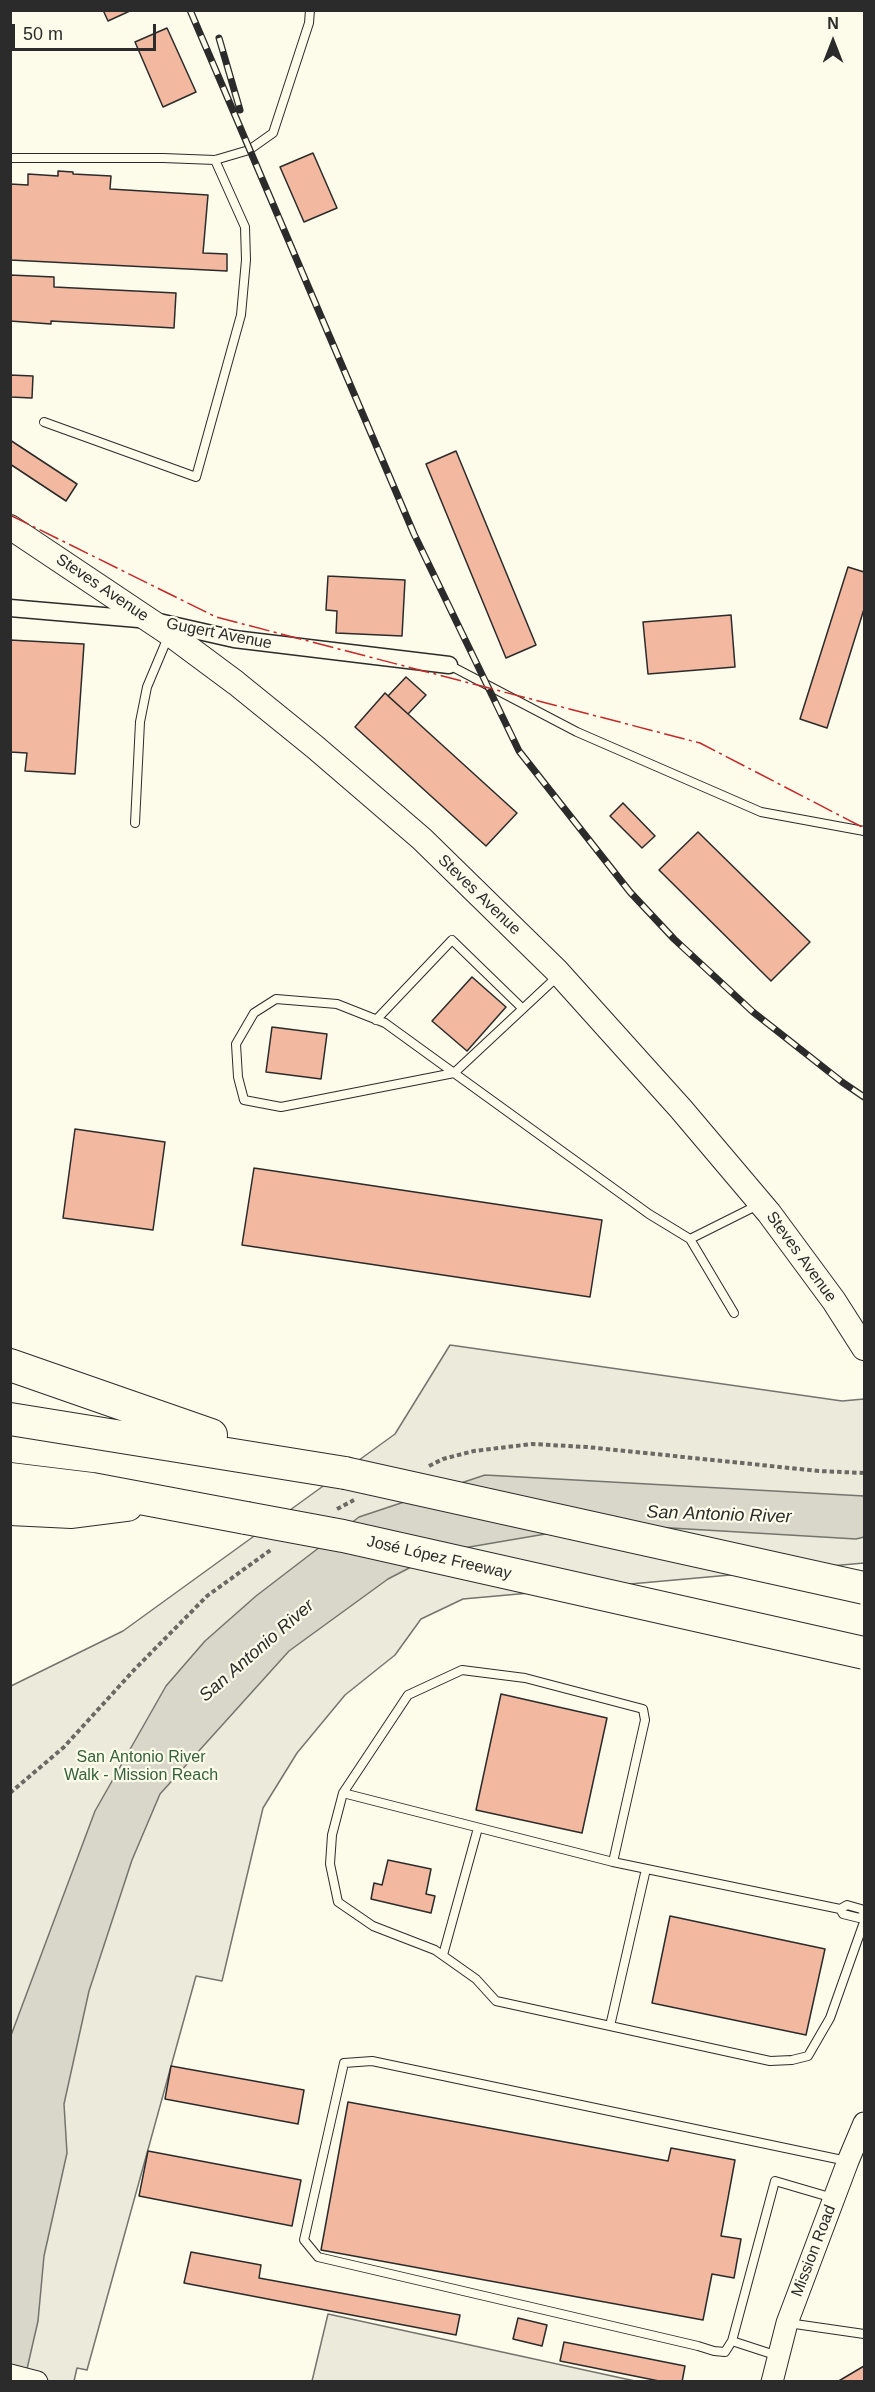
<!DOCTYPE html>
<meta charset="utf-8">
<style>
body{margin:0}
#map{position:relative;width:875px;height:2392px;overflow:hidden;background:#fdfbea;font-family:Arial,sans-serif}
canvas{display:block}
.frame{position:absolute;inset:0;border:12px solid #2b2b2b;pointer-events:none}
.north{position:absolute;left:803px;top:12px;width:60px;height:60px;-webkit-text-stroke:4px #fdfbea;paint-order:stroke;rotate:0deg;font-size:16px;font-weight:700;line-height:24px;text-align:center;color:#2b2b2b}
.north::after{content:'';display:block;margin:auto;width:21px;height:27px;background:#2b2b2b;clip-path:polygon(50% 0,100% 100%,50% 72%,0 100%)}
.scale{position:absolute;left:12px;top:24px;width:144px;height:27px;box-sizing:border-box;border:3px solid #2b2b2b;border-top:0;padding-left:8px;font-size:18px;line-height:21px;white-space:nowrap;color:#2b2b2b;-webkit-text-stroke:4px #fdfbea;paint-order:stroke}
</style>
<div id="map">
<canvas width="875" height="2392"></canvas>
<div class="frame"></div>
<div class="north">N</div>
<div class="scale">50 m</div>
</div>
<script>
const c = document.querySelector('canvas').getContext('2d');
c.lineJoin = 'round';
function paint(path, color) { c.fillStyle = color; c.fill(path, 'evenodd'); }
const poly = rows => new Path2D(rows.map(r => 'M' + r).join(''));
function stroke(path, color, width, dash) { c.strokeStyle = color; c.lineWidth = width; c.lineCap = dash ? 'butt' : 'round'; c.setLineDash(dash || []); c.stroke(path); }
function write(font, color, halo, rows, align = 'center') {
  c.font = font + ' Arial,sans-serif'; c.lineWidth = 4.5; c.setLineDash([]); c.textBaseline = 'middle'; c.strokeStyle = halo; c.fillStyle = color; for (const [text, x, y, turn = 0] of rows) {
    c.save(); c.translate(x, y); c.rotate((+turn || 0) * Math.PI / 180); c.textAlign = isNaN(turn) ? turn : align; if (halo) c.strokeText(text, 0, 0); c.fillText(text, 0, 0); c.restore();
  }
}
const green = poly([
 [450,1345,842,1401,864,1399,864,1563,463,1599,421,1619,395,1655,345,1695,297,1753,263,1808,222,1981,196,1976,87,2370,77,2368,74,2381,11,2382,11,1686,123,1631,395,1434,450,1345]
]);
paint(green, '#ecebdb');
stroke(green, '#74746e', 1.5);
const parking = poly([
 [328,2314,635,2381,312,2381,328,2314]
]);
paint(parking, '#eceadb');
stroke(parking, '#74746e', 1.5);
const water = poly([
 [485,1475,864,1496,864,1537,856,1539,604,1524,440,1552,388,1579,289,1651,160,1794,132,1860,89,1991,64,2104,67,2153,44,2256,38,2321,24,2382,10,2381,10,2038,95,1811,166,1686,205,1641,256,1596,359,1517,485,1475]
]);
paint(water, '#d8d7c9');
stroke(water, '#74746e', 1.5);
const building = poly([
 [103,10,132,10,108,21,103,10],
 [167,28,196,92,163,107,135,42,167,28],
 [313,153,337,208,304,222,280,167,313,153],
 [58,171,73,172,73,174,111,176,110,189,208,195,203,253,227,254,227,271,10,260,10,184,28,185,28,174,58,176,58,171],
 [10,275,54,277,54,287,176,293,174,328,51,321,51,324,10,321,10,275],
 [10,375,33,376,32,398,10,397,10,375],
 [10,440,77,484,66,501,10,464,10,440],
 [456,451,536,645,506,658,426,464,456,451],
 [848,567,864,572,864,609,827,728,800,719,848,567],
 [328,576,405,580,402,636,336,633,337,611,326,610,328,576],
 [731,615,735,667,648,674,643,622,731,615],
 [10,640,84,644,75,774,25,771,27,753,10,752,10,640],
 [406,677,426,695,408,714,388,696,406,677],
 [385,693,517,813,486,846,355,727,385,693],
 [623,803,655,836,642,848,610,816,623,803],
 [698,832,810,942,771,981,659,870,698,832],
 [472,977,506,1007,467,1051,432,1021,472,977],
 [272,1027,327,1034,321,1079,266,1072,272,1027],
 [75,1129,165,1142,153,1230,63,1218,75,1129],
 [254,1168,602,1220,590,1297,242,1245,254,1168],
 [501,1694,607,1718,582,1833,476,1810,501,1694],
 [388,1860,431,1869,426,1894,435,1896,431,1913,371,1899,374,1883,382,1885,388,1860],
 [670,1916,825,1949,806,2035,652,2003,670,1916],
 [171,2066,304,2090,298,2124,165,2099,171,2066],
 [348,2102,668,2161,671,2148,735,2160,721,2236,741,2239,734,2278,712,2274,703,2320,321,2250,348,2102],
 [148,2151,301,2180,292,2226,139,2196,148,2151],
 [191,2252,261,2265,259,2278,460,2315,456,2335,184,2283,191,2252],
 [518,2318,547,2325,542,2346,513,2339,518,2318],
 [564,2342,685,2366,682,2382,664,2382,560,2361,564,2342],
 [864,2366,864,2382,837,2382,864,2366]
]);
paint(building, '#f2b8a0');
stroke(building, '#2b2b2b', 1.5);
const service = poly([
 [10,158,163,158,215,160,249,150,273,133,309,23,310,10],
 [44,422,196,477,241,315,246,260,245,227,215,160],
 [449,665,577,732,761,812,864,831],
 [135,823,140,722,147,687,168,637],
 [559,975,454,1073,281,1107,244,1100,238,1077,236,1044,254,1013,276,999,337,1004,385,1023,454,1073,649,1214,690,1239,758,1205],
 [376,1020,452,940,522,1008],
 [690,1239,734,1313],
 [343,1793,613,1862,840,1909,843,1914,859,1918,864,1915],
 [613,1862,645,1720,643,1709,525,1678,462,1670,408,1695,343,1793,332,1835,330,1864,338,1902,373,1926,435,1950,476,1979,496,2001,770,2061,792,2060,808,2056,830,2018,864,1922],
 [840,1909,847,1905,861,1909,864,1912],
 [443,1955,478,1828],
 [610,2026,646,1869],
 [788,2323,864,2334],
 [732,2341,725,2352,714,2351,698,2346,318,2257,304,2240,344,2063,372,2061,847,2161],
 [778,2356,732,2341,775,2181,833,2198]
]);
const minor = poly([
 [10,608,150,620,234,639,449,665]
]);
const tertiary = poly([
 [10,2375,37,2382],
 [772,2382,787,2323,848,2161,864,2123]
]);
const secondary = poly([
 [10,527,170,634,236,683,315,747,422,839,556,970,681,1109,769,1213,834,1301,864,1348]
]);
const motorway = poly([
 [10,1365,211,1435],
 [10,1419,345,1473],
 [10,1479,92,1489,246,1518],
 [10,1509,72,1512,127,1505]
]);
stroke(service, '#2b2b2b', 10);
stroke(minor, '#2b2b2b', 19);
stroke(tertiary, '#2b2b2b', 23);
stroke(secondary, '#2b2b2b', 26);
stroke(motorway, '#2b2b2b', 34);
stroke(poly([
 [429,1466,443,1459,474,1451,532,1444,587,1447,819,1471,864,1473],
 [337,1509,354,1500],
 [10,1793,64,1747,134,1670,207,1596,272,1549]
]), '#6a6964', 4, [4.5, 3]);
stroke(service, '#fdfbea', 8);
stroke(minor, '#fdfbea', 16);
stroke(tertiary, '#fdfbea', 21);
stroke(secondary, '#fdfbea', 24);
stroke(motorway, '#fdfbea', 32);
const rail = poly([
 [190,10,414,534,519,751,630,892,674,939,753,1012,842,1082,864,1097],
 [219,38,240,110]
]);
stroke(rail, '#2b2b2b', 7);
stroke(rail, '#fdfbea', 4.5, [14]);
const motorwayBridge = poly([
 [345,1473,864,1588],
 [246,1518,343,1536,864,1653]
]);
stroke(motorwayBridge, '#2b2b2b', 34, []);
stroke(motorwayBridge, '#fdfbea', 32);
stroke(poly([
 [10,515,216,617,700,743,864,828]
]), '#c62828', 1.5, [21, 4.5, 3, 4.5]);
write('16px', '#2b2b2b', '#fdfbea', [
 ["Steves Avenue",102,588,34],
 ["Gugert Avenue",219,634,11],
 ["Steves Avenue",479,895,44],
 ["Steves Avenue",801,1257,54],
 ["José López Freeway",439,1558,13],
 ["Mission Road",814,2251,-69]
]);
write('16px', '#34623c', '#fdfbea', [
 ["San Antonio River",141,1758],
 ["Walk - Mission Reach",141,1776]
]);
write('italic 18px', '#2b2b2b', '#fdfbea', [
 ["San Antonio River",719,1515,2],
 ["San Antonio River",257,1651,-41]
]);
</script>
